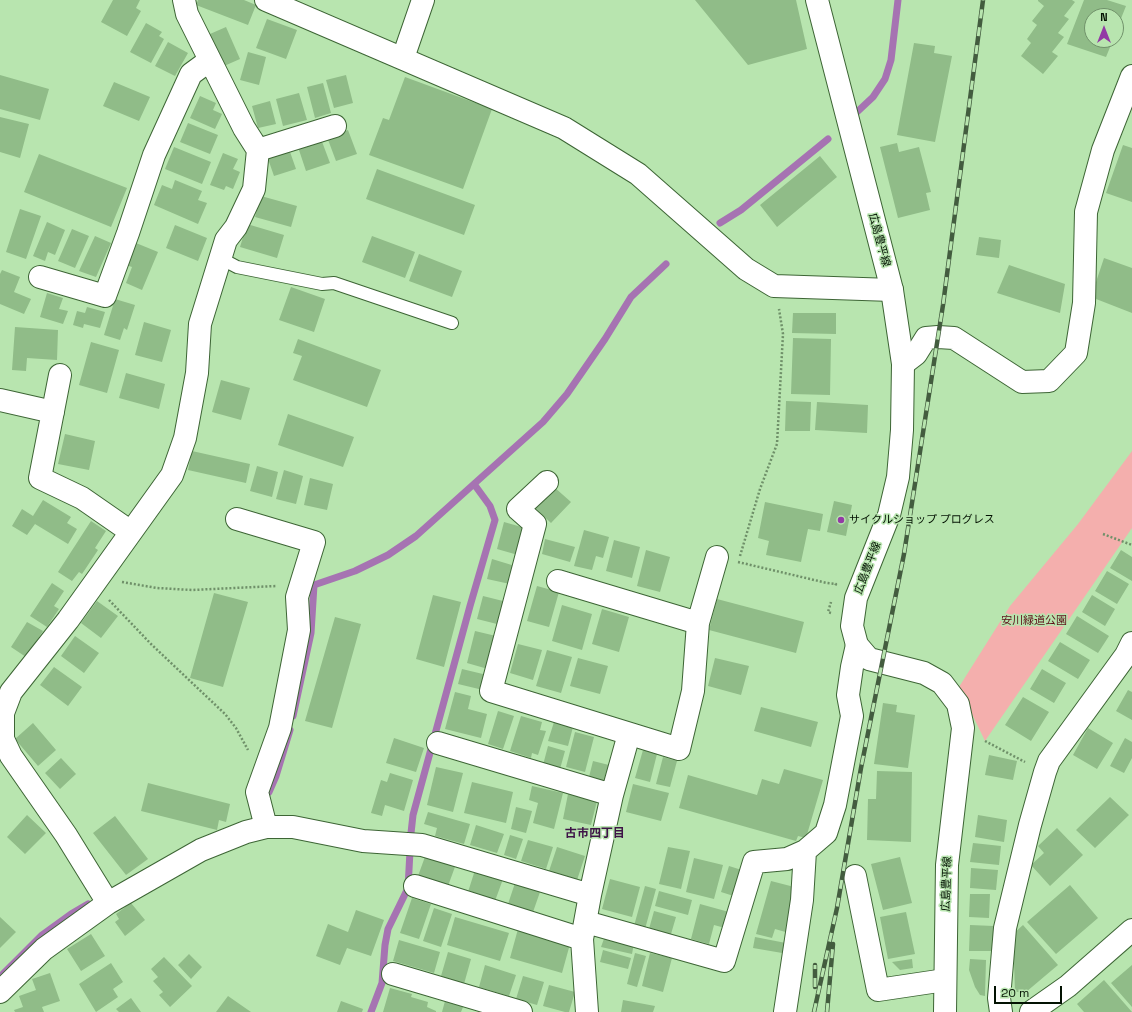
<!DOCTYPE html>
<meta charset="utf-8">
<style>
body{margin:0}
#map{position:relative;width:1132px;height:1012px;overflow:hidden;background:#b8e5af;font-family:"Space Grotesk",sans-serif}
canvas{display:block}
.north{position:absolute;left:1084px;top:8px;width:40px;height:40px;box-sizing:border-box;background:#b8e5af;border:1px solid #70916a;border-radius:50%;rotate:0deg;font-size:11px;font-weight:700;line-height:16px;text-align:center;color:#031202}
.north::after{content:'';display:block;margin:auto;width:14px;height:18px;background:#933aa5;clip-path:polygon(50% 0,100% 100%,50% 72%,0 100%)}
.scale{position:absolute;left:994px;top:986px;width:68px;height:18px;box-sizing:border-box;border:2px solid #031202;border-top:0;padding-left:5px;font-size:12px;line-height:14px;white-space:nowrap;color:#031202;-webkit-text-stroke:3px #b8e5af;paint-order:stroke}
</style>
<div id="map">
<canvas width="1132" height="1012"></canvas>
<div class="north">N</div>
<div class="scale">20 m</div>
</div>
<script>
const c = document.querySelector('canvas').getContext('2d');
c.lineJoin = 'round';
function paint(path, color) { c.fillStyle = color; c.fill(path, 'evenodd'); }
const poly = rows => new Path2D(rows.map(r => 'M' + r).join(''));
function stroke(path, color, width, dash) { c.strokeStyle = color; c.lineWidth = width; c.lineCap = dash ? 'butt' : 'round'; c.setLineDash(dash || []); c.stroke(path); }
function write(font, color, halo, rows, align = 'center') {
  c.font = font + ' "Space Grotesk","Noto Sans JP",sans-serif'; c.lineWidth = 3; c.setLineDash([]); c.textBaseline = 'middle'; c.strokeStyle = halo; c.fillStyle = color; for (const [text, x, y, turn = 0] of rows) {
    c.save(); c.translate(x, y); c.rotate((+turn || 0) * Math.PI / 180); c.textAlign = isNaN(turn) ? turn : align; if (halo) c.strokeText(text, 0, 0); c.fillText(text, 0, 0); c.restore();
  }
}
paint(poly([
 [1132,451,1132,528,985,741,959,687,1010,606,1078,524]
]), '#f4afad');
stroke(poly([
 [857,112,873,97,885,79,891,60,898,0],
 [720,223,741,210,828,139],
 [293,716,311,633,314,585,355,571,388,555,416,536,543,422,567,394,605,339,631,297,666,264],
 [269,792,276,776,290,730],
 [411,833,413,815,470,606,495,520,490,506,474,484],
 [0,977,42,935,71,914,88,904],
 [371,1012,382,983,385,945,388,929,408,888,410,851]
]), '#a673b2', 7);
paint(poly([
 [113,0,140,0,136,8,141,11,127,36,101,22],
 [198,0,244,0,256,5,248,25,196,5],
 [695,0,796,0,807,49,748,65],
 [1038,0,1072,0,1075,2,1064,16,1069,19,1058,33,1064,37,1052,52,1058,56,1043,74,1021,56,1031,43,1027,39,1037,25,1032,21,1044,6,1038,1],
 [1084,0,1107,0,1126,6,1116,31,1116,16,1092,16,1092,40,1113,40,1106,57,1067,44],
 [267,19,297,30,286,59,256,48],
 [146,23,162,32,159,36,164,39,151,63,130,52],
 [226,27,240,59,224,66,210,34],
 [168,42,188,53,175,76,155,66],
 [914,43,935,46,934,53,952,56,935,142,897,135],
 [248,52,266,57,259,85,240,80],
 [0,75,49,89,40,120,0,109],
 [346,75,353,103,334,108,326,80],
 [405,77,492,109,463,189,369,155,383,118,389,120],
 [114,82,150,97,139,121,103,106],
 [323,83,331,113,315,118,307,87],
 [299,93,307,120,283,126,276,99],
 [200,96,216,103,213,110,222,114,215,129,190,118],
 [270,101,276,124,258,128,252,106],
 [0,117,29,124,20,158,0,152],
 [188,123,218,135,210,154,180,142],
 [348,130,357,154,336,161,327,137],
 [321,139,330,163,306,171,298,147],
 [897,143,899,152,919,147,931,192,926,193,930,210,898,218,880,147],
 [1123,145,1132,148,1132,202,1106,193],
 [174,147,211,162,202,184,165,169],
 [289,149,296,169,274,176,267,156],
 [223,153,238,159,233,169,240,172,233,189,226,186,224,190,210,185],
 [39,154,127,188,111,227,24,192],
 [820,156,837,177,777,227,760,205],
 [377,169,475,205,464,235,366,199],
 [175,180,202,191,198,200,207,203,198,224,154,205,162,185,172,189],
 [261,196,297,206,291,227,255,217],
 [20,209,41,216,26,259,6,252],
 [47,222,65,230,55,255,48,252,45,261,33,256],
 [247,224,284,235,277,258,240,247],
 [175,225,207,238,198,261,166,248],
 [72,229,89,236,75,268,58,261],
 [95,236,111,243,96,277,79,271],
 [372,236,415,252,405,278,362,262],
 [979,237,1001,240,999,258,976,255],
 [136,243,158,252,142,290,126,283,132,267,126,265],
 [419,254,462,271,452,297,409,281],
 [1104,258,1132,268,1132,313,1091,297],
 [1009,265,1065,284,1060,313,997,293],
 [2,270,20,277,14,292,31,299,24,314,0,304,0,274],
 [291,287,325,299,314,332,279,320],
 [47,293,63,298,59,309,68,311,63,324,40,317],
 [115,299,135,305,127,330,124,328,120,340,104,335],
 [87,307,105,312,100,328,84,324,83,328,73,325,77,311,85,313],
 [793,313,836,313,836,334,792,333],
 [144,322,171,330,162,362,135,355],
 [15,327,58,330,57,360,27,358,26,371,12,370],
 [793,338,831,339,830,395,791,394],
 [298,339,381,370,367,407,293,380,302,356,293,353],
 [91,342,119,350,107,393,79,385],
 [126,373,165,384,159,409,119,398],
 [221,380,250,388,241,420,212,412],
 [786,401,811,402,810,431,785,431],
 [817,402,868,405,867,433,815,430],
 [288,414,354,437,343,467,278,445],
 [65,434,95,441,89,470,58,464],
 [192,451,250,464,246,483,188,470],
 [257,466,278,472,272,497,250,491],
 [284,470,303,476,296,504,276,499],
 [310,478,333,484,327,510,304,505],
 [554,487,571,502,551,523,535,508],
 [43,500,71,517,67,523,77,529,68,544,35,524,27,535,12,526,22,509,33,516],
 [834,501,852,505,846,536,827,532],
 [765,502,823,514,820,531,808,529,801,562,766,555,769,541,758,538],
 [91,521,106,531,95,548,98,550,82,574,79,572,72,581,58,572],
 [504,522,525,528,518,555,497,549],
 [584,530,609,537,603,558,596,556,592,570,574,566],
 [545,539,575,547,570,562,542,554],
 [614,540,640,547,632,578,606,571],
 [646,550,670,557,660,592,637,586],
 [1121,550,1132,557,1132,581,1110,568],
 [492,559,515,566,510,584,487,579],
 [1107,571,1129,584,1117,604,1095,591],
 [52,583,64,591,54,606,59,609,47,627,30,616],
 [537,586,559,592,549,627,527,621],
 [214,593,248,602,223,687,190,678],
 [433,595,461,602,444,667,416,659],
 [1092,595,1115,609,1105,626,1082,612],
 [483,596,507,602,501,625,477,619],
 [717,599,804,622,796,653,709,630],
 [97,601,118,616,101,638,81,623],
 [562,605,592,614,582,650,552,641],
 [602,609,629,617,619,652,592,644],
 [1077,616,1109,636,1098,653,1066,634],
 [335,617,361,624,332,728,305,721],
 [27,622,43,631,26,657,11,647],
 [475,631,496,636,488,669,467,663],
 [75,636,99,653,84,673,61,656],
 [1060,642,1090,660,1078,679,1048,661],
 [518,644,542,650,533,680,510,673],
 [547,650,572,657,561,693,536,686],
 [578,658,608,666,600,694,570,686],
 [715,658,749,666,741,695,708,686],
 [54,667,82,687,68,706,40,685],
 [462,669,487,675,483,690,458,684],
 [1042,669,1066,683,1054,703,1030,689],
 [1128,690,1132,692,1132,720,1116,711],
 [455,692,471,696,468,709,487,714,481,738,445,729],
 [1023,697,1049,712,1031,741,1005,725],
 [883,703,897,705,896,712,915,715,908,768,874,764],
 [761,707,818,722,811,747,754,731],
 [498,711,514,716,503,749,488,744],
 [521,716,542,722,540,730,546,731,538,755,532,753,531,758,510,751],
 [554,722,573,727,568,746,548,741],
 [33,723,56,750,38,766,15,739],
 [1088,728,1113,743,1097,769,1073,755],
 [575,732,594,737,585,772,566,767],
 [394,738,424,748,416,772,386,763],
 [1125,738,1132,742,1132,758,1124,773,1110,766],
 [548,746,565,751,560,769,543,765],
 [643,750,657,754,650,782,635,778],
 [989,755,1017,761,1013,780,985,775],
 [663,757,677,761,670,787,656,784],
 [61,758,76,774,60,789,45,773],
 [593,761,613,766,608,782,589,777],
 [436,767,463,773,453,812,427,805],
 [784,769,823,780,806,838,798,836,796,841,679,808,688,775,757,795,762,779,779,784],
 [877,771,912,772,911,842,867,840,868,799,876,799],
 [390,773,413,780,404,811,385,805,382,816,371,813,381,780,387,782],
 [472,782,513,792,506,823,464,813],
 [148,783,230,804,226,822,219,820,217,830,141,811],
 [633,784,669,793,661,821,626,812],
 [532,786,563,793,554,829,533,823,538,803,529,800],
 [568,794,597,801,591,825,563,819],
 [1110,797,1129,815,1095,848,1076,830],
 [516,807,532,811,526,833,511,829],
 [428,812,470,824,464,844,435,836,437,828,424,824],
 [27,815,46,833,25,854,7,837],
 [978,815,1007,820,1004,842,975,837],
 [115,816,148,859,126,875,93,833],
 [476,825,504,834,497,853,470,845],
 [1057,828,1083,855,1050,886,1031,865,1044,853,1038,846],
 [510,835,523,839,516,859,504,855],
 [528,840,553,847,546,869,521,861],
 [973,843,1001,846,999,865,970,862],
 [557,847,585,856,577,880,549,871],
 [668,847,690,851,681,889,659,884],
 [426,854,456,864,448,886,418,876],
 [900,857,912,903,883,910,871,864],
 [694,858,723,865,714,899,686,892],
 [729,866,748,872,740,898,721,892],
 [971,868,998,870,996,890,970,888],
 [475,870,503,879,495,901,468,892],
 [610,879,640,887,632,917,602,909],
 [771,881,802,889,789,933,775,929,772,938,756,934],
 [515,883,540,892,533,912,508,904],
 [1070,885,1098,918,1056,954,1027,922],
 [645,886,656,889,645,929,634,926],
 [659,891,692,900,688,915,655,906],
 [970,894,990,894,989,918,969,917],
 [412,898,431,904,419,939,400,933],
 [131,903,145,920,125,936,115,922,119,919,116,914],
 [700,904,729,912,725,928,714,925,709,944,691,939],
 [434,908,452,914,441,947,423,941],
 [356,910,384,920,371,956,347,948,340,965,316,956,328,924,348,932],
 [654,911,676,917,671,934,649,929],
 [906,912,915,954,888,959,880,917],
 [0,917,16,932,0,948],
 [455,917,509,933,500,961,447,945],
 [970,925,994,926,993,951,969,951],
 [1023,925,1058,965,1026,992,1015,992,1013,934],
 [518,929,570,944,562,973,510,958],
 [91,934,105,956,81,971,67,949],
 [605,936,634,943,632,954,601,947],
 [755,937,791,944,788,954,753,948],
 [399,940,440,952,434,973,393,961],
 [603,950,631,958,628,969,600,962],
 [448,952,471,959,464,984,441,976],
 [635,953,646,956,637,987,627,984],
 [650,953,672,958,663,992,642,986],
 [189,954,202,967,191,979,178,965],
 [164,957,192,986,170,1007,159,995,163,992,153,981,158,977,151,969],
 [912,959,913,968,900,970,892,962],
 [970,959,986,960,985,996,980,995,975,987,969,970],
 [111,963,123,982,113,989,118,997,96,1012,79,984],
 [485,965,516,975,509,996,479,987],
 [1132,965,1132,1007,1111,983],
 [50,973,60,1001,42,1007,44,1012,15,1012,14,1010,23,1007,19,996,36,990,32,979],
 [523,976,544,982,537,1005,516,999],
 [1104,980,1132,1012,1084,1012,1077,1004],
 [549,985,575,992,569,1012,565,1012,543,1006],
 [390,988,412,994,411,997,428,1002,427,1007,436,1011,436,1012,383,1012],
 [228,996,251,1012,216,1012],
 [131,998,141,1012,119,1012,116,1009],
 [623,1000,655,1006,653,1012,621,1012],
 [341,1001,363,1009,362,1012,337,1012],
 [445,1001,463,1007,461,1012,442,1012]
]), '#90bc88');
const service = poly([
 [220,258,237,267,322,284,334,283,452,323]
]);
const minor = poly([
 [266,0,564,128,638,174,746,269,774,286,892,290],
 [403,58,423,0],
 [258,150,335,126],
 [40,277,105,296,128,233,154,155,191,74,210,60],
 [903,364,916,354,926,338,938,337,954,338,1022,382,1049,381,1076,353,1084,303,1086,212,1103,150,1132,76],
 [60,375,40,478,82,498,131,532],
 [0,400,53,412],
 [547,482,518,509,535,524,491,691,679,749,693,691,698,623,717,557],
 [237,519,314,542,297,597,299,630,280,728,257,792,266,827],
 [558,581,698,623],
 [438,743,612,795],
 [855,876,878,990,945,980],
 [415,886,582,939],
 [108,903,66,835,11,756,3,739,3,713,11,692,68,620,172,475,185,438,197,373,200,324,226,240,236,227,254,189,258,150,244,128,187,14,184,0],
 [586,922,724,961,754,862,787,859,805,851,826,833,835,805,852,716,848,695,852,667,857,645],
 [393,974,521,1012],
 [0,992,44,949,108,903,201,850,246,832,266,827,293,827,363,841,422,845,590,895],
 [587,1012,582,939,590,895,612,795,629,734],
 [785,1012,802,900,805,851],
 [1001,1012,999,998,1005,928,1030,825,1045,772,1049,761,1126,655,1132,643]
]);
const primary = poly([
 [817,0,892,290,903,364,902,430,898,477,889,515,856,598,852,626,857,645,869,659,924,673,942,683,958,704,963,728,947,865,945,1012],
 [1031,1012,1068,986,1132,930]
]);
stroke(service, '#3d6535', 14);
stroke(minor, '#3d6535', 24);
stroke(primary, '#3d6535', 24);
stroke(poly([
 [1103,534,1132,545],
 [740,556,760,489,777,444,783,334,779,309],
 [738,562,827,583,836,584,835,586],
 [122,582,157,588,192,590,276,586],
 [109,600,151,644,225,714,236,728,248,750],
 [831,613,828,612,831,602],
 [985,741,1025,762]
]), '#6f9069', 2.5, [2, 2]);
stroke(service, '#fff', 12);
stroke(minor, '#fff', 22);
stroke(primary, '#fff', 22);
const rail = poly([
 [815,987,815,965],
 [814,1012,837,908,861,768,904,554,943,305,983,0],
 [827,1012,833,944]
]);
stroke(rail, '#435c3f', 4.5);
stroke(rail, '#b8e5af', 3, [9]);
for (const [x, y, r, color] of [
 [841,520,4,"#933aa5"]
]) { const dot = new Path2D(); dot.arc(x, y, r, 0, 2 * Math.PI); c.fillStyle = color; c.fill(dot); stroke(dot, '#b8e5af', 1.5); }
write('11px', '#031202', '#b8e5af', [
 ["広島豊平線",879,240,75],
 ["広島豊平線",868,568,-69],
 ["広島豊平線",947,884,-88]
]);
write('11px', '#031202', '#b8e5af', [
 ["サイクルショップ プログレス",849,520]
], 'left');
write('11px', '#5d0e18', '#b8e5af', [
 ["安川緑道公園",1034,621]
]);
write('bold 12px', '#3e1447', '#b8e5af', [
 ["古市四丁目",595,834]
]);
</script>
